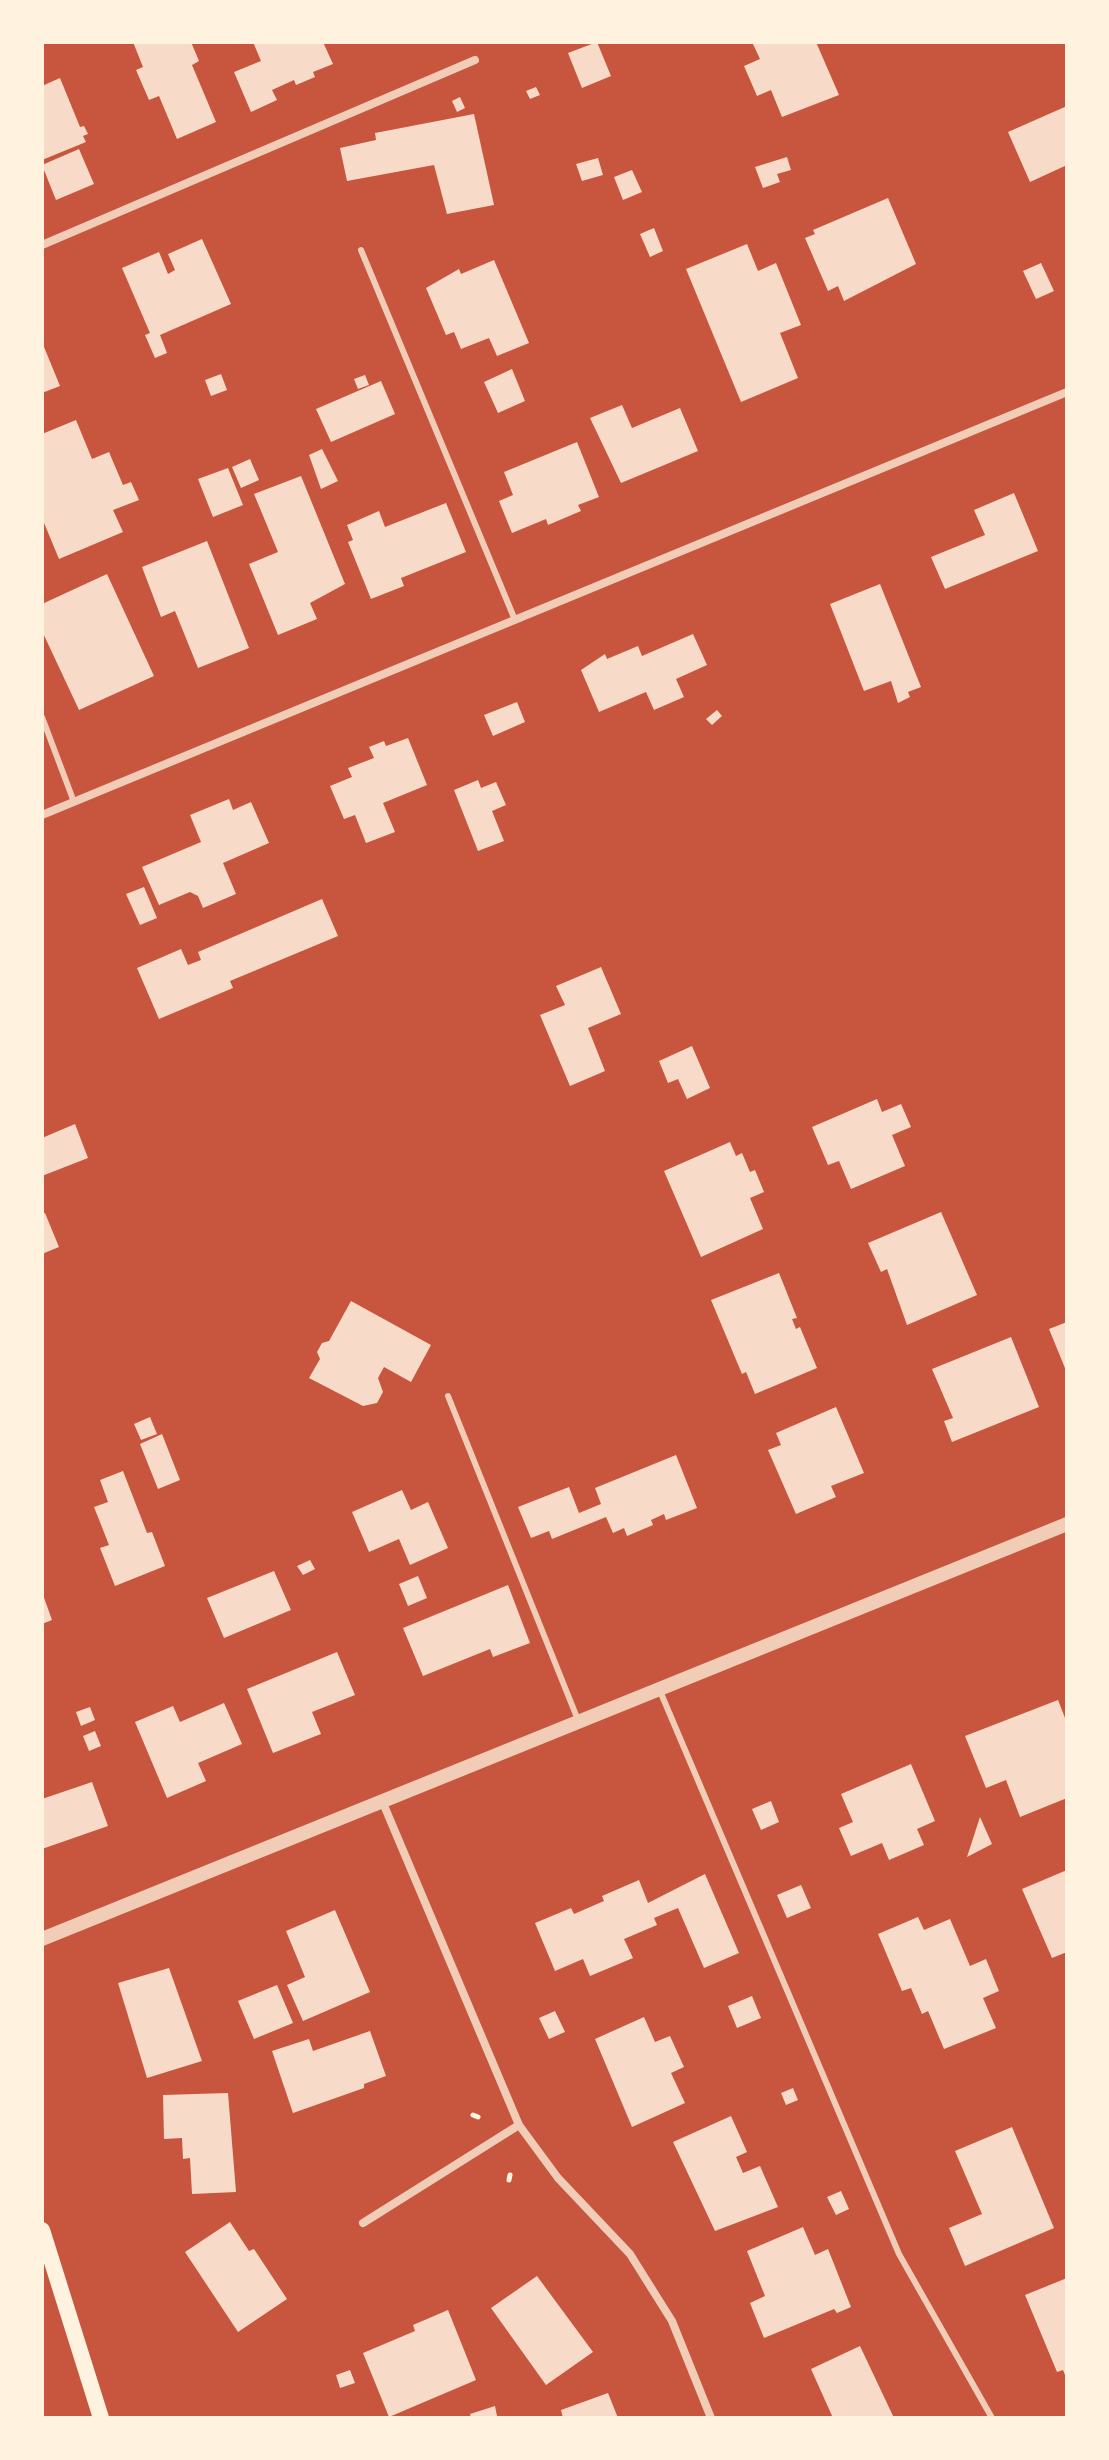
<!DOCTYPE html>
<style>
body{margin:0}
#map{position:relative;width:1109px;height:2460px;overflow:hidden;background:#c8553d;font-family:Montserrat,sans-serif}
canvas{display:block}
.frame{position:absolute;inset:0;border:44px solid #fff3e0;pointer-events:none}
</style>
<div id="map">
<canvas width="1109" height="2460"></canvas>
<div class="frame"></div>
</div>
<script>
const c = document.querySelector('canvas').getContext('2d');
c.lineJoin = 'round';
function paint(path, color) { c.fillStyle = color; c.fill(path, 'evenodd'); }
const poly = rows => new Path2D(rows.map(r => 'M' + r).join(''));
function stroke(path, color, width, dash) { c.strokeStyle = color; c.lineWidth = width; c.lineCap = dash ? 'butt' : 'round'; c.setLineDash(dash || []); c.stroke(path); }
paint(poly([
 [133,42,191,42,199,61,192,65,216,122,177,139,159,96,149,100,136,70,143,67],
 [253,42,323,42,333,64,313,72,315,77,296,85,294,80,272,90,277,100,251,112,234,72,261,61],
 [597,42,611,76,582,88,568,53],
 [752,42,816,42,839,95,782,117,771,90,757,96,744,66,760,59],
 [60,78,80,127,84,126,88,134,83,136,86,142,42,160,42,86],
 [536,87,540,95,530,99,526,91],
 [460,97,465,108,457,112,452,101],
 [1067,106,1067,165,1030,182,1008,132],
 [474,114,494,205,447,214,434,165,347,181,340,148,376,140,375,133],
 [79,149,94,184,56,200,42,165],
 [787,157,791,170,777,174,780,182,763,188,755,167],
 [598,158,603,175,582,181,576,164],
 [632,170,642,192,623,200,614,177],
 [888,198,916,264,844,301,838,286,828,291,805,238,815,234,813,230],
 [654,228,663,251,650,257,640,234],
 [202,239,231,304,160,335,167,353,155,358,145,335,150,333,122,268,159,252,168,274,175,270,168,254],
 [747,244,758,271,776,263,801,325,780,333,798,378,741,402,686,269],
 [494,260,529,343,497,356,489,338,461,349,454,332,446,335,426,288,459,269,461,274],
 [1041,263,1054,291,1036,299,1023,271],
 [42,342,60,386,42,393],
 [512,369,525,401,498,413,484,382],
 [221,374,227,390,211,396,205,380],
 [365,375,369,385,358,389,354,379],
 [381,381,395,414,331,442,316,409],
 [622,405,632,428,680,408,698,451,621,483,590,418],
 [76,420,92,459,109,452,123,485,131,482,139,500,113,510,123,532,59,559,42,518,42,434],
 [577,442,599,497,578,505,581,511,548,525,546,519,512,533,499,501,513,495,504,472],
 [322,449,338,481,321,489,309,455],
 [250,459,259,480,241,488,232,467],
 [228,468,243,505,213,517,198,479],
 [301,476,345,584,310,603,317,619,278,635,249,564,278,552,254,494],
 [1014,493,1038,551,945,589,931,557,985,535,974,510],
 [446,503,466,552,401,578,404,586,371,599,348,542,353,540,347,525,379,511,385,527],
 [207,541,249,648,198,668,175,611,161,617,142,567],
 [107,574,154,676,79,710,42,631,42,604],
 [880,584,921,687,908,692,910,697,898,703,891,681,864,691,830,604],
 [693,634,707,665,676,679,684,697,654,710,646,692,599,712,581,670,605,654,607,659,638,646,642,656],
 [517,702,525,722,493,736,484,715],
 [717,710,722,716,712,725,706,719],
 [408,738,427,785,383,803,395,832,366,843,355,815,344,819,330,786,352,777,348,768,374,758,369,747,384,741,386,746],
 [478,780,481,788,496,782,506,805,492,811,504,841,478,851,454,790],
 [229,799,233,810,251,802,269,843,223,863,236,894,203,908,198,896,190,892,159,905,142,867,201,842,190,815],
 [144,887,157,918,140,925,126,894],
 [322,899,338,936,230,981,233,988,159,1019,137,968,181,949,188,965,201,960,198,952],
 [601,967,621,1014,588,1028,605,1071,570,1086,540,1015,565,1005,556,986],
 [692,1046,710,1088,687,1099,678,1079,668,1083,659,1061],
 [877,1099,882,1112,901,1104,911,1127,892,1135,905,1166,851,1189,839,1161,828,1165,812,1127],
 [75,1124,88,1158,42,1176,42,1138],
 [730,1142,736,1156,742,1153,750,1172,755,1170,764,1192,750,1198,763,1229,701,1257,664,1171],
 [941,1212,977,1295,907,1325,887,1269,881,1272,868,1243],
 [45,1213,59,1247,42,1254,42,1214],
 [779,1273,797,1318,792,1319,796,1329,800,1327,817,1368,755,1394,746,1372,742,1374,711,1300],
 [351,1301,431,1345,411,1382,384,1367,378,1378,383,1392,377,1403,363,1406,309,1378,320,1359,317,1352,322,1343,329,1341],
 [1067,1322,1067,1373,1049,1329],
 [1011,1337,1039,1407,952,1442,944,1421,953,1418,932,1369],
 [836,1407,864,1473,831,1486,836,1497,796,1514,768,1450,781,1445,776,1433],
 [150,1417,157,1434,141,1440,134,1424],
 [162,1434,180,1480,158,1489,140,1444],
 [676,1455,697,1508,666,1520,664,1514,651,1520,653,1525,627,1536,624,1528,613,1533,606,1517,552,1539,549,1531,531,1538,518,1507,569,1487,579,1513,601,1504,595,1488],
 [123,1471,147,1533,152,1532,165,1566,115,1586,100,1548,109,1545,94,1507,108,1502,100,1480],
 [402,1490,411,1510,428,1502,448,1548,410,1565,399,1539,369,1552,352,1512],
 [310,1560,315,1569,303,1575,297,1566],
 [274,1571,291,1610,224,1638,207,1598],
 [418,1576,427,1598,408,1606,399,1584],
 [508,1585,530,1643,493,1657,490,1649,423,1676,403,1628],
 [42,1592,52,1620,42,1624],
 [337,1652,355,1695,312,1712,321,1734,273,1753,247,1689],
 [1058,1700,1067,1723,1067,1798,1020,1817,1006,1780,986,1788,965,1736],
 [224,1703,242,1744,198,1763,206,1781,167,1798,135,1722,173,1706,180,1722],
 [90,1707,95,1720,81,1726,76,1712],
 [95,1731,101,1746,89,1751,83,1736],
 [911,1764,935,1821,917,1829,924,1845,889,1860,882,1843,851,1856,839,1828,853,1822,841,1794],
 [92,1782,108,1826,42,1849,42,1799],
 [771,1801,779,1822,761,1830,752,1809],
 [980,1817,992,1844,967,1857],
 [1067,1870,1067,1952,1052,1958,1022,1889],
 [705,1874,739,1953,704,1968,678,1908,654,1918,657,1925,624,1939,633,1958,590,1976,583,1959,555,1971,535,1923,571,1908,574,1914,604,1901,602,1896,639,1880,648,1903],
 [801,1885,811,1908,787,1918,777,1895],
 [335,1910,370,1992,303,2021,287,1985,305,1977,286,1931],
 [918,1917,924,1930,950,1919,970,1966,986,1959,999,1991,983,1998,996,2028,944,2049,928,2011,922,2014,911,1988,902,1991,878,1934],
 [169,1968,202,2061,147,2078,118,1983],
 [277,1985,293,2023,254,2039,238,2001],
 [752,1996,761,2018,737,2028,728,2006],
 [555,2011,565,2032,549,2039,539,2018],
 [644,2017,655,2042,670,2036,684,2067,671,2073,685,2103,632,2127,595,2039],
 [370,2031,386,2076,364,2084,364,2088,293,2113,272,2051,309,2039,313,2051],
 [793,2088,798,2100,786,2105,781,2093],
 [228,2093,236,2192,192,2194,190,2158,183,2159,182,2138,164,2139,163,2095],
 [731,2116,747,2152,736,2157,743,2173,760,2166,778,2207,715,2231,673,2142],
 [1012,2127,1054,2228,965,2266,949,2228,982,2214,955,2151],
 [841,2191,849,2209,836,2215,827,2197],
 [230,2222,249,2251,254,2249,287,2299,238,2332,185,2252],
 [803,2227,815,2255,828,2249,851,2307,837,2313,834,2309,764,2338,750,2303,765,2296,747,2251],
 [537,2276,593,2352,546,2385,491,2308],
 [1067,2278,1067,2380,1063,2370,1057,2372,1025,2295],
 [448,2310,476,2380,389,2417,363,2353,415,2331,413,2325],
 [860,2346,894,2418,833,2418,811,2369],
 [350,2370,355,2383,340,2388,336,2375],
 [608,2393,618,2418,563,2418,561,2410],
 [495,2406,497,2416,471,2418,470,2414]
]), '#f7dbc8');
stroke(poly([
 [473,2115,478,2117],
 [509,2180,510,2175]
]), '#fff3e0', 5);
stroke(poly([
 [361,250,515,620],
 [42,717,74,802],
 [448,1396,578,1720],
 [660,1691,899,2254,992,2418]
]), '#f1ccb7', 6);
stroke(poly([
 [42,245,475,60],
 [42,815,1067,392],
 [383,1803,519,2125,558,2178,630,2254,672,2321,711,2418],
 [363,2223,519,2125]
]), '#f1ccb7', 8);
stroke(poly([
 [42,1939,1067,1524]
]), '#f1ccb7', 14);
stroke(poly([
 [42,2230,101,2418]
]), '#fff3e0', 16);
</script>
